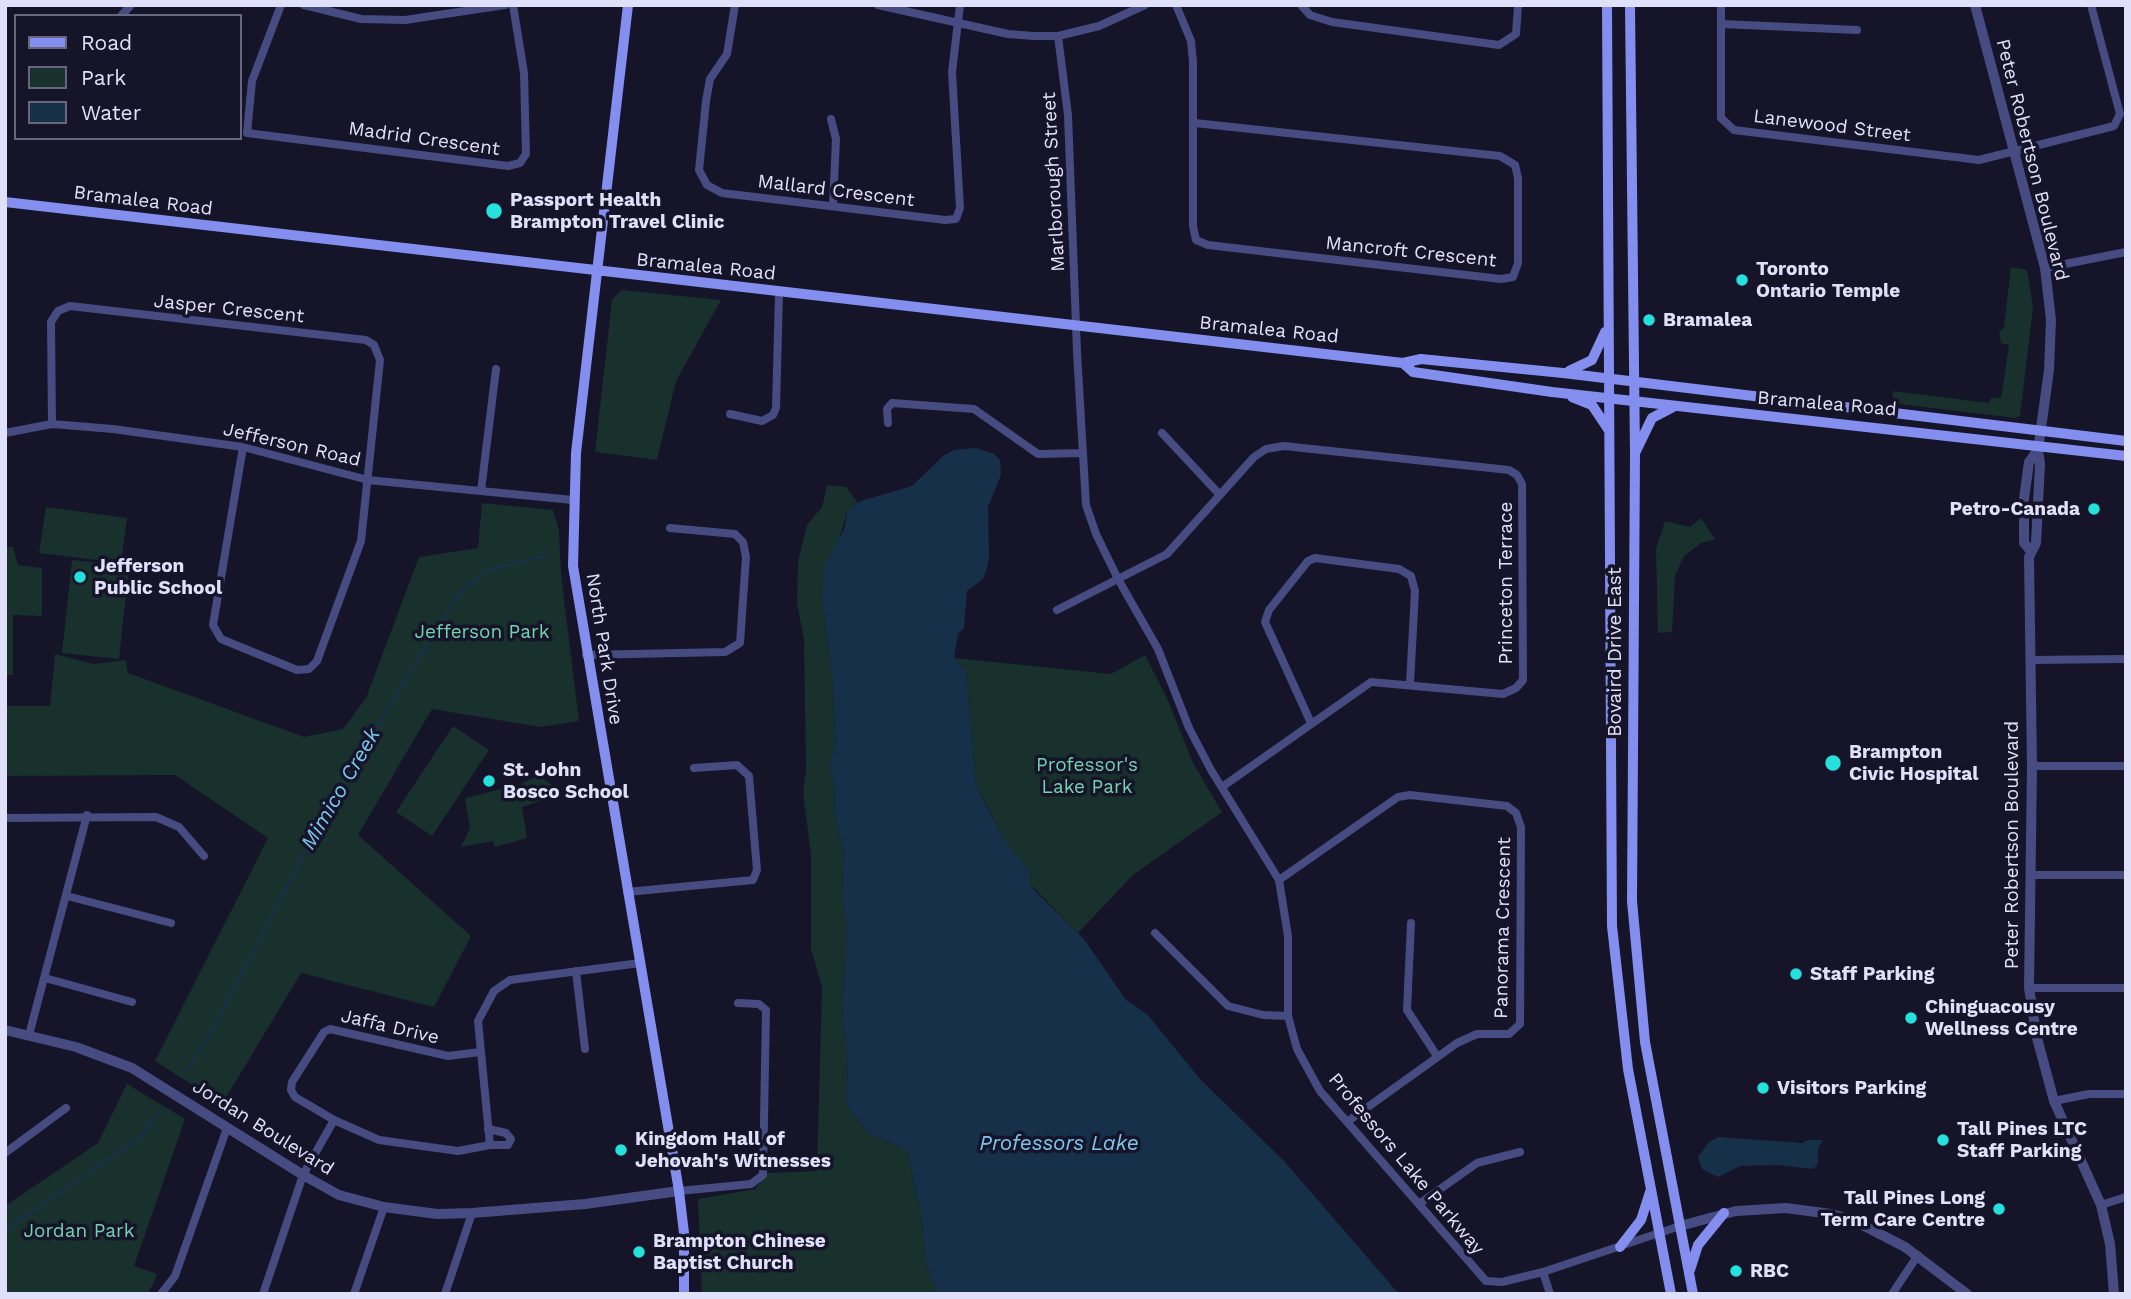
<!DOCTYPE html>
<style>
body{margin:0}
#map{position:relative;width:2131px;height:1299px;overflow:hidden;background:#151428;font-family:"Work Sans",sans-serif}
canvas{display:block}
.frame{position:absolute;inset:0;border:7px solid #e0e0fb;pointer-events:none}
.legend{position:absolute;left:14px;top:14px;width:228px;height:126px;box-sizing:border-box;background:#151428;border:2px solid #66667c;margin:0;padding:9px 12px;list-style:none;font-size:21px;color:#e0e0fb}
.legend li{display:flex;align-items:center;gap:14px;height:35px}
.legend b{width:35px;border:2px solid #66667c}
</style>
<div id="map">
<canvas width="2131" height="1299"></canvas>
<div class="frame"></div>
<ul class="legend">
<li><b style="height:9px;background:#838eee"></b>Road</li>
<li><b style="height:19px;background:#18312d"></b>Park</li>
<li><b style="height:19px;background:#17304a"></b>Water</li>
</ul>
</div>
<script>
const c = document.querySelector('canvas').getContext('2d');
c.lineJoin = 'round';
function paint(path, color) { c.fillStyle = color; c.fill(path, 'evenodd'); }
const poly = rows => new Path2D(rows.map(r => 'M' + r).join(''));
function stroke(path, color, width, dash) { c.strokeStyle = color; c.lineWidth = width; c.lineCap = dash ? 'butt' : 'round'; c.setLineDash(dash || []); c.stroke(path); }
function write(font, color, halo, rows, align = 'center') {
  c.font = font + ' "Work Sans",sans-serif'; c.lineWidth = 7; c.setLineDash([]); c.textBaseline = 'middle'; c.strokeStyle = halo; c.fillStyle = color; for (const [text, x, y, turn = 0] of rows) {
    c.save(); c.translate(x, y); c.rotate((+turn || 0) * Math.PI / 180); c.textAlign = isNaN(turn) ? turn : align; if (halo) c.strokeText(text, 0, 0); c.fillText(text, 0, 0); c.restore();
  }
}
paint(poly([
 [2011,267,2027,270,2033,308,2020,416,2015,418,1892,403,1893,391,1989,403,1991,398,2001,398,2009,345,2001,343,1999,331,2004,328],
 [621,290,721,300,676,381,657,460,595,452,612,300],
 [827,485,846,487,858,503,847,512,822,596,832,678,836,746,829,764,835,791,834,813,844,852,842,890,847,930,842,1007,848,1067,846,1104,868,1133,907,1150,921,1214,926,1264,937,1294,702,1294,698,1199,755,1189,768,1173,817,1171,822,987,811,949,811,855,803,793,806,770,804,639,797,603,798,561,807,525,822,507],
 [482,503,553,510,559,531,561,575,579,721,540,727,432,709,358,835,471,936,434,1007,301,973,222,1104,155,1061,268,838,175,775,5,776,5,706,50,706,55,654,94,664,126,660,128,673,304,737,343,729,366,698,419,557,478,548],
 [46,507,127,518,121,563,39,553],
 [1701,518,1715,539,1701,543,1684,556,1675,576,1672,632,1658,633,1656,549,1665,521,1690,527],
 [5,547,13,547,18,565,42,568,42,616,13,615,13,675,5,675],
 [72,560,129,566,119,659,62,653],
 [1145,655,1167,698,1193,763,1222,812,1133,875,1078,933,1029,883,1031,872,1005,841,976,784,966,673,954,658,1111,674],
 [453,726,489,750,432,836,396,812],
 [539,775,553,786,543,800,522,807,527,838,495,847,493,841,461,847,470,828,465,798,521,784],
 [127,1084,185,1119,134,1266,157,1274,153,1284,147,1294,5,1294,5,1206,98,1143]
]), '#18312d');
paint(poly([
 [976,448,994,454,1000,460,1001,475,988,507,989,559,986,571,983,579,967,591,964,628,958,634,954,658,966,672,976,784,988,809,1005,841,1031,872,1029,883,1035,891,1084,939,1126,1000,1147,1014,1200,1079,1284,1161,1399,1294,937,1294,926,1264,921,1214,907,1150,868,1133,846,1104,848,1067,842,1007,847,930,842,890,844,852,834,813,835,791,829,764,836,746,832,678,822,596,824,568,845,527,847,512,861,501,912,486,943,456,954,450],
 [1718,1137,1802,1143,1808,1140,1823,1140,1818,1148,1818,1164,1813,1169,1778,1165,1740,1166,1718,1177,1702,1169,1698,1157,1709,1142]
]), '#17304a');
stroke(poly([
 [184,1074,207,1040,335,794,452,605,462,590,487,570,547,555],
 [5,1230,140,1138,161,1110]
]), '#17304a', 2.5);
stroke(poly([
 [281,5,252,81,247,133,508,166,520,163,526,154,524,73,513,5],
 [304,5,361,19,405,20,505,5],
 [735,5,727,54,710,79,706,101,699,170,707,185,722,193,945,220,956,219,960,208,952,72,960,5],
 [878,5,1008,34,1033,36,1058,36,1099,26,1145,5],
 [1176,5,1191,41,1193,62,1193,226,1196,240,1208,245,1501,279,1513,277,1518,263,1518,178,1515,165,1500,156,1195,123],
 [1301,5,1310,15,1332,22,1499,45,1516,34,1518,5],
 [1721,5,1721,118,1734,130,1979,160,2114,126,2120,114,2091,5],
 [121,16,131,5],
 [1722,24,1857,30],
 [1058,36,1068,115,1077,352,1086,505,1096,534,1118,579,1158,649,1189,728,1211,770,1279,880,1288,936,1288,1016,1297,1049,1320,1091,1486,1281,1502,1282,1543,1272,1680,1226],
 [831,119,836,139,833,205],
 [2045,268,2126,252],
 [730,414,762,421,773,415,776,408,779,293],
 [888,423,887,409,892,403,974,409,1038,454,1082,453],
 [52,424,51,322,58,311,70,306,366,340,374,345,380,360,361,541,317,661,309,669,297,670,221,639,213,625,243,447],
 [5,433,52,424,113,429,243,447,368,480,573,500],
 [1162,433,1220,495],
 [481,491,496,369],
 [1057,610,1167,554,1254,457,1266,449,1284,446,1509,470,1517,475,1522,484,1523,680,1516,688,1503,694,1371,682,1222,787],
 [586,655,725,652,740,643,746,557,743,542,735,534,670,528],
 [2030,660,2126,659],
 [1311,723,1265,622,1269,610,1308,561,1315,558,1399,569,1411,576,1415,591,1410,684],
 [2032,766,2126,766],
 [5,818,156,817,179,827,204,856],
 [2030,875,2126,875],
 [1279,880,1398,797,1410,795,1507,806,1516,813,1521,827,1520,1024,1509,1034,1477,1034,1457,1043,1347,1122],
 [627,892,753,880,757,870,749,776,737,765,694,768],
 [67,896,171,923],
 [1411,923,1407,1010,1437,1056],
 [1155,933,1228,1006,1263,1015,1288,1016],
 [576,971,585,1049],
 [45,978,132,1002],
 [2029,988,2126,988],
 [29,1035,87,815],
 [480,1052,448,1056,330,1029,324,1032,292,1082,291,1090,295,1097,334,1120,379,1140,458,1151,490,1145,478,1021,494,991,510,980,640,963],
 [2054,1101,2089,1094,2126,1094],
 [488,1129,506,1133,511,1139,508,1145,490,1145],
 [5,1153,66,1108],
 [679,1191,751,1184,763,1175,766,1010,759,1004,738,1003],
 [1419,1204,1477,1163,1520,1152],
 [2101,1205,2126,1197],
 [1543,1272,1550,1294],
 [161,1294,175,1276,227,1128],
 [263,1294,303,1175,334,1120],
 [354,1294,384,1207],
 [445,1294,472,1213],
 [1892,1294,1918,1255]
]), '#464b81', 8);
stroke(poly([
 [1975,5,2045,268,2051,320,2049,370,2038,450,2040,464,2036,543,2029,557,2032,766,2029,988,2037,1038,2054,1101,2101,1205,2110,1244,2114,1294],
 [2030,550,2024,543,2024,499,2029,462,2038,450],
 [5,1030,76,1047,132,1068,303,1175,339,1195,384,1207,437,1214,472,1213,585,1204,679,1191],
 [1680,1226,1736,1211,1786,1208,1831,1214,1851,1219,1905,1247,1967,1294]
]), '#464b81', 10);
stroke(poly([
 [628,5,576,453,573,566,679,1191,684,1233,684,1294],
 [1607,5,1612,926,1628,1069,1671,1294],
 [1630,5,1635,454,1632,901,1645,1042,1693,1294],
 [5,202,1403,363,1421,359,1563,373,2126,441],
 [1403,363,1413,372,1552,392,2126,456],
 [1569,371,1592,360,1605,332],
 [1572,397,1592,405,1608,429],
 [1636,451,1652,418,1673,407],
 [1620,1247,1641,1220,1650,1192],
 [1690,1270,1698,1245,1724,1213]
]), '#838eee', 10);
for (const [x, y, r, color] of [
 [494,211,9,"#25e1dd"],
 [1742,280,7,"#25e1dd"],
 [1649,320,7,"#25e1dd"],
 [2094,509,7,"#25e1dd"],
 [80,577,7,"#25e1dd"],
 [1833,763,9,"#25e1dd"],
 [489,781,7,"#25e1dd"],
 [1796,974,7,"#25e1dd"],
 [1911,1018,7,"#25e1dd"],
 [1763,1088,7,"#25e1dd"],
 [1943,1140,7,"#25e1dd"],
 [621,1150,7,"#25e1dd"],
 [1999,1209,7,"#25e1dd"],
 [639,1252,7,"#25e1dd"],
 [1736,1271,7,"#25e1dd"]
]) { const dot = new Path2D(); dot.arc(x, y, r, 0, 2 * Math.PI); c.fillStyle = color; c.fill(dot); stroke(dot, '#151428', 2.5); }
write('19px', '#e0e0fb', '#151428', [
 ["Lanewood Street",1832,126,7],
 ["Madrid Crescent",424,139,8],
 ["Peter Robertson Boulevard",2032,160,76],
 ["Marlborough Street",1054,182,-93],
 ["Mallard Crescent",836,191,7],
 ["Bramalea Road",143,201,7],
 ["Mancroft Crescent",1411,252,6],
 ["Bramalea Road",706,267,6],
 ["Jasper Crescent",229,309,6],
 ["Bramalea Road",1269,330,6],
 ["Bramalea Road",1827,404,5],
 ["Jefferson Road",292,445,13],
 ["Princeton Terrace",1506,583,-90],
 ["North Park Drive",604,649,81],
 ["Bovaird Drive East",1615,652,-90],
 ["Peter Robertson Boulevard",2012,845,-90],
 ["Panorama Crescent",1503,928,-89],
 ["Jaffa Drive",390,1027,13],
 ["Jordan Boulevard",263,1128,32],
 ["Professors Lake Parkway",1406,1164,50]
]);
write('bold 19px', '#e0e0fb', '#151428', [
 ["Passport Health",510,200],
 ["Brampton Travel Clinic",510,222],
 ["Toronto",1756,269],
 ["Ontario Temple",1756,291],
 ["Bramalea",1663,320],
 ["Petro-Canada",2080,509,"right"],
 ["Jefferson",94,566],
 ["Public School",94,588],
 ["Brampton",1849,752],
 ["Civic Hospital",1849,774],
 ["St. John",503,770],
 ["Bosco School",503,792],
 ["Staff Parking",1810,974],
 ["Chinguacousy",1925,1007],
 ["Wellness Centre",1925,1029],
 ["Visitors Parking",1777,1088],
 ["Tall Pines LTC",1957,1129],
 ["Staff Parking",1957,1151],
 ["Kingdom Hall of",635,1139],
 ["Jehovah's Witnesses",635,1161],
 ["Tall Pines Long",1985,1198,"right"],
 ["Term Care Centre",1985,1220,"right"],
 ["Brampton Chinese",653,1241],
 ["Baptist Church",653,1263],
 ["RBC",1750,1271]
], 'left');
write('19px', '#74d2af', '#151428', [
 ["Jefferson Park",482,632],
 ["Professor's",1087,765],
 ["Lake Park",1087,787],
 ["Jordan Park",79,1231]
]);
write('italic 21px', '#7bc6ed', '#151428', [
 ["Mimico Creek",341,789,-60],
 ["Professors Lake",1059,1144]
]);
</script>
